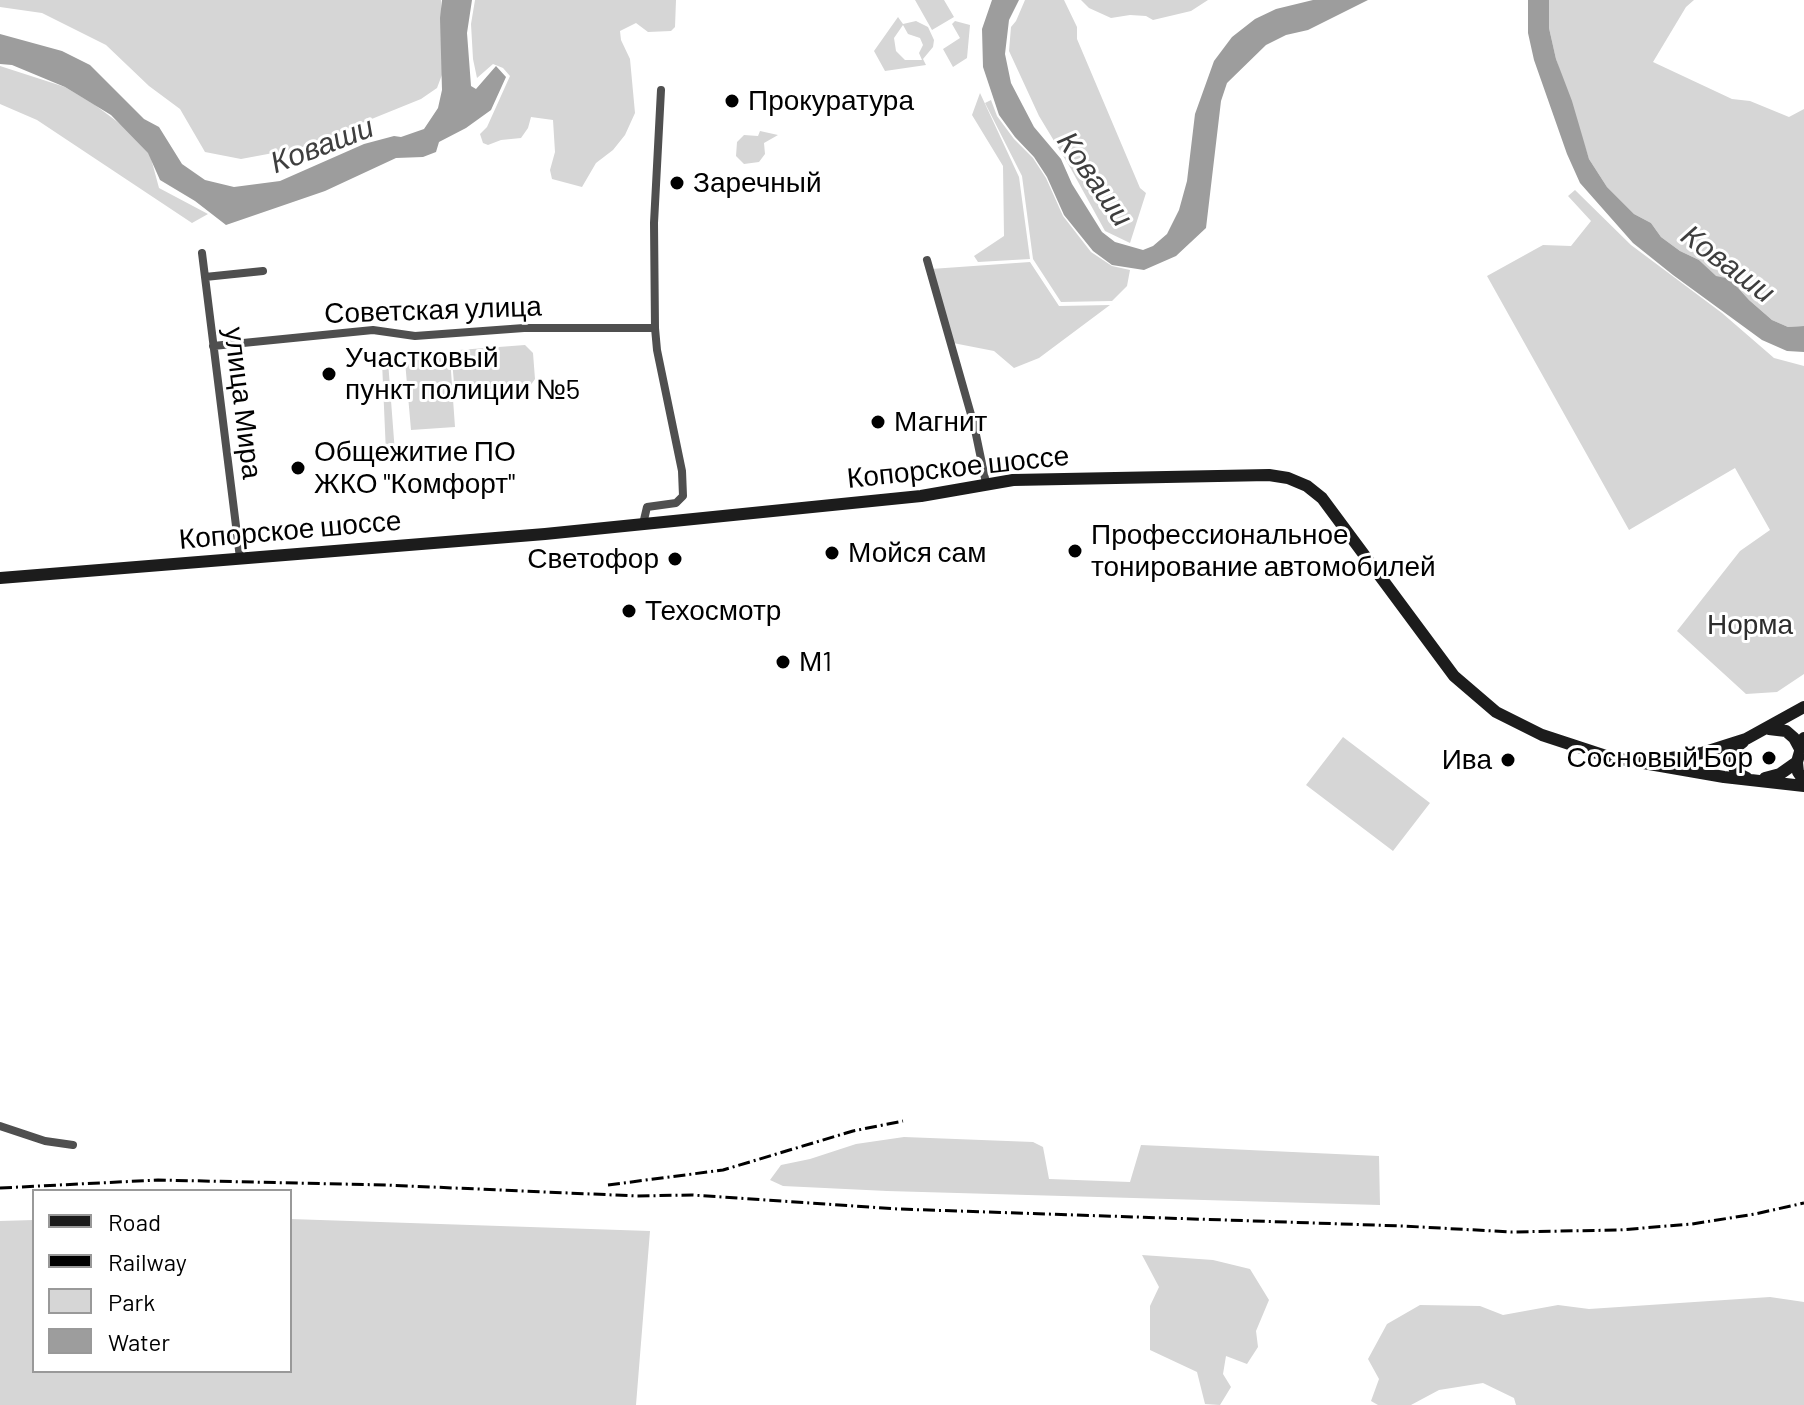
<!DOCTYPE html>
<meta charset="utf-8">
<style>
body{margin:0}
#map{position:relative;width:1804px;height:1405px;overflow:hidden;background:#fff;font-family:Barlow,sans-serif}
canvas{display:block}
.legend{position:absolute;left:32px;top:1189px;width:260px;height:184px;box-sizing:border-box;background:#fff;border:2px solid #999;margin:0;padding:10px 14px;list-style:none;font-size:24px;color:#000}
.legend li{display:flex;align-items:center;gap:16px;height:40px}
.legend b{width:40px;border:2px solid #999}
</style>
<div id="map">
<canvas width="1804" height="1405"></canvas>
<ul class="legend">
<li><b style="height:10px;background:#1c1c1c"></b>Road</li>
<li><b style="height:10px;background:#000"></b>Railway</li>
<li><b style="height:22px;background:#d6d6d6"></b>Park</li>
<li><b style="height:22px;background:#9d9d9d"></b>Water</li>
</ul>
</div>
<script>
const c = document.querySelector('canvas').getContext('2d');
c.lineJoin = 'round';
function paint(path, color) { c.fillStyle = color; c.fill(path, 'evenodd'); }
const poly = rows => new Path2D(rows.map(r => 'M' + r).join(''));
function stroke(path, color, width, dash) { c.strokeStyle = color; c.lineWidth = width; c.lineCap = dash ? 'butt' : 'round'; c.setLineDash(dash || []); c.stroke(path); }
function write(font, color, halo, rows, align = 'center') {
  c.font = font + ' Barlow,sans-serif'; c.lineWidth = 6; c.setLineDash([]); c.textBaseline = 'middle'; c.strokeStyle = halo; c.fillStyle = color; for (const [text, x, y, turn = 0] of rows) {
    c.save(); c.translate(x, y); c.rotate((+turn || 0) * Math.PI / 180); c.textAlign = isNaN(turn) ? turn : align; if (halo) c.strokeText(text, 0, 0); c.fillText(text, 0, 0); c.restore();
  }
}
paint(poly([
 [0,0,441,0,443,72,437,88,421,99,300,148,241,159,205,152,180,109,149,86,106,45,42,13,0,7],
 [475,0,676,0,675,27,671,31,648,32,636,23,620,31,621,40,630,59,635,113,625,135,613,150,596,163,582,187,552,179,550,170,555,152,553,120,531,117,528,128,521,138,501,140,488,145,483,143,480,134,487,127,510,76,503,68,493,64,477,78,473,59,471,24],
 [915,0,944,0,954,17,932,30],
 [1025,0,1064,0,1077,27,1077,39,1140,188,1146,193,1130,243,1105,231,1071,169,1039,116,1009,51,1011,27,1016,21],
 [1081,0,1208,0,1191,11,1153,20,1146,16,1130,15,1111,18,1089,8],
 [1549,0,1694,0,1686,7,1653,62,1732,99,1750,101,1789,117,1804,109,1804,326,1788,327,1772,320,1749,300,1730,279,1716,277,1699,260,1680,251,1661,237,1651,223,1634,214,1607,187,1589,159,1556,59,1549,28],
 [898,17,903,24,916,21,928,27,934,40,933,47,923,59,926,65,885,71,874,51],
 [903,25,908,34,920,38,923,45,919,53,922,60,905,60,896,51,894,38],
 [955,21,970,25,967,58,953,67,943,49,960,38,952,24],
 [0,66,65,87,95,105,123,126,149,151,159,188,208,214,192,223,37,120,0,104],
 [980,93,1019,177,1030,259,978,262,974,256,1004,236,1003,166,972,115],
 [991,100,997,116,1014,139,1033,158,1046,178,1063,216,1091,252,1112,266,1130,270,1127,286,1112,301,1061,302,1033,259,1022,176,985,103],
 [760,131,778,135,764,143,765,154,759,162,744,164,736,156,737,142,744,135,758,136],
 [1575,190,1631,245,1722,313,1774,358,1804,366,1804,674,1777,692,1746,694,1677,631,1740,551,1770,530,1735,468,1629,530,1487,276,1543,245,1571,246,1591,221,1568,196],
 [1030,262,1059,306,1110,305,1039,358,1014,368,994,351,953,343,931,269],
 [525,345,533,353,535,379,530,386,463,391,454,384,452,359,459,350],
 [450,357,455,427,411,430,405,361],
 [388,361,395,453,386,453,382,362],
 [1343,737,1430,803,1393,851,1306,785],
 [904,1137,1033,1142,1043,1147,1049,1179,1130,1182,1141,1145,1379,1156,1380,1205,887,1191,783,1186,770,1180,781,1165,810,1159,856,1144],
 [290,1219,650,1231,636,1405,0,1405,0,1221,34,1220,34,1371,290,1371],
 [1142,1255,1213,1260,1250,1269,1269,1300,1256,1331,1258,1347,1247,1364,1226,1356,1223,1374,1231,1387,1220,1405,1205,1404,1197,1372,1150,1350,1150,1306,1159,1287],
 [1770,1297,1804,1302,1804,1405,1516,1405,1514,1398,1483,1383,1439,1390,1411,1405,1378,1405,1371,1401,1379,1379,1368,1359,1387,1324,1420,1305,1480,1306,1503,1315,1558,1305,1589,1309]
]), '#d6d6d6');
paint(poly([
 [442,0,472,0,467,33,471,86,476,89,496,66,506,77,491,110,466,128,439,142,436,152,423,157,396,158,325,191,226,225,195,201,160,180,148,153,111,115,65,87,12,65,0,64,0,34,62,51,90,65,144,119,159,127,182,164,205,180,234,187,280,181,364,144,394,136,401,137,424,129,438,108,442,90,440,18],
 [992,0,1019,0,1009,20,1005,54,1011,83,1034,127,1061,159,1072,184,1102,232,1115,242,1143,250,1153,246,1167,234,1179,210,1187,181,1195,114,1214,61,1232,37,1255,19,1276,9,1313,0,1368,0,1308,30,1286,35,1266,45,1227,83,1221,101,1206,228,1176,256,1144,270,1112,265,1093,251,1064,215,1047,177,1034,157,1015,137,999,115,983,67,982,29],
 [1528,0,1549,0,1549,28,1556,59,1572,101,1589,159,1607,187,1634,214,1651,223,1661,237,1680,251,1699,260,1716,276,1730,279,1749,300,1772,320,1788,327,1804,326,1804,352,1787,351,1762,340,1673,275,1633,243,1580,183,1567,154,1534,60,1528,33]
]), '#9d9d9d');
stroke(poly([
 [202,253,240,558],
 [927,260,974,425,986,483],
 [205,277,263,271],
 [213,346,373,330,415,336,524,328,655,328],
 [643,524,647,507,676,503,683,496,682,471,657,350,655,328,654,223,661,90],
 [0,1126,45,1141,73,1145]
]), '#4f4f4f', 8);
stroke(poly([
 [0,578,545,534,921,496,1013,480,1269,475,1288,478,1307,486,1322,498,1454,676,1496,712,1542,735,1609,757,1724,777,1804,786],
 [1769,729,1786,731,1794,738,1800,749],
 [1804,738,1797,762,1798,772,1804,781],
 [1743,742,1735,748,1730,760,1737,773,1747,778],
 [1653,761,1702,753,1746,739,1804,707],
 [1765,778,1780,774,1797,762]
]), '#1c1c1c', 12);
stroke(poly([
 [608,1185,723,1170,853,1131,903,1121],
 [0,1188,158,1180,386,1185,637,1196,692,1195,898,1209,1403,1226,1511,1232,1619,1230,1692,1224,1755,1214,1804,1203]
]), '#000', 3, [12, 4, 2, 4]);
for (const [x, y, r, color] of [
 [732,101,8,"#000"],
 [677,183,8,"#000"],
 [329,374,8,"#000"],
 [878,422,8,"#000"],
 [298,468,8,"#000"],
 [1075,551,8,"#000"],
 [832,553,8,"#000"],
 [675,559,8,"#000"],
 [629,611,8,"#000"],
 [783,662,8,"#000"],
 [1769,758,8,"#000"],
 [1508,760,8,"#000"]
]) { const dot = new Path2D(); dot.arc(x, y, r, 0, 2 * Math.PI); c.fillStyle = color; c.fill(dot); stroke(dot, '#fff', 3); }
write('28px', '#000', '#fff', [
 ["Прокуратура",748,101],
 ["Заречный",693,183],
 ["Участковый",345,358],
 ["пункт полиции №5",345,390],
 ["Магнит",894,422],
 ["Общежитие ПО",314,452],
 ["ЖКО \"Комфорт\"",314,484],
 ["Профессиональное",1091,535],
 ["тонирование автомобилей",1091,567],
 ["Мойся сам",848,553],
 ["Светофор",659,559,"right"],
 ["Техосмотр",645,611],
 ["М1",799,662],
 ["Сосновый Бор",1753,758,"right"],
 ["Ива",1492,760,"right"]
], 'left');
write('28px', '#000', '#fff', [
 ["Советская улица",433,310,-2],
 ["улица Мира",243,403,83],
 ["Копорское шоссе",958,467,-6],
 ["Копорское шоссе",290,530,-5]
]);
write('28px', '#2d2d2d', '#fff', [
 ["Норма",1750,625]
]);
write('italic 30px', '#3e3e3e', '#fff', [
 ["Коваши",322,145,-21],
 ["Коваши",1095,179,55],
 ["Коваши",1728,264,37]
]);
</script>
